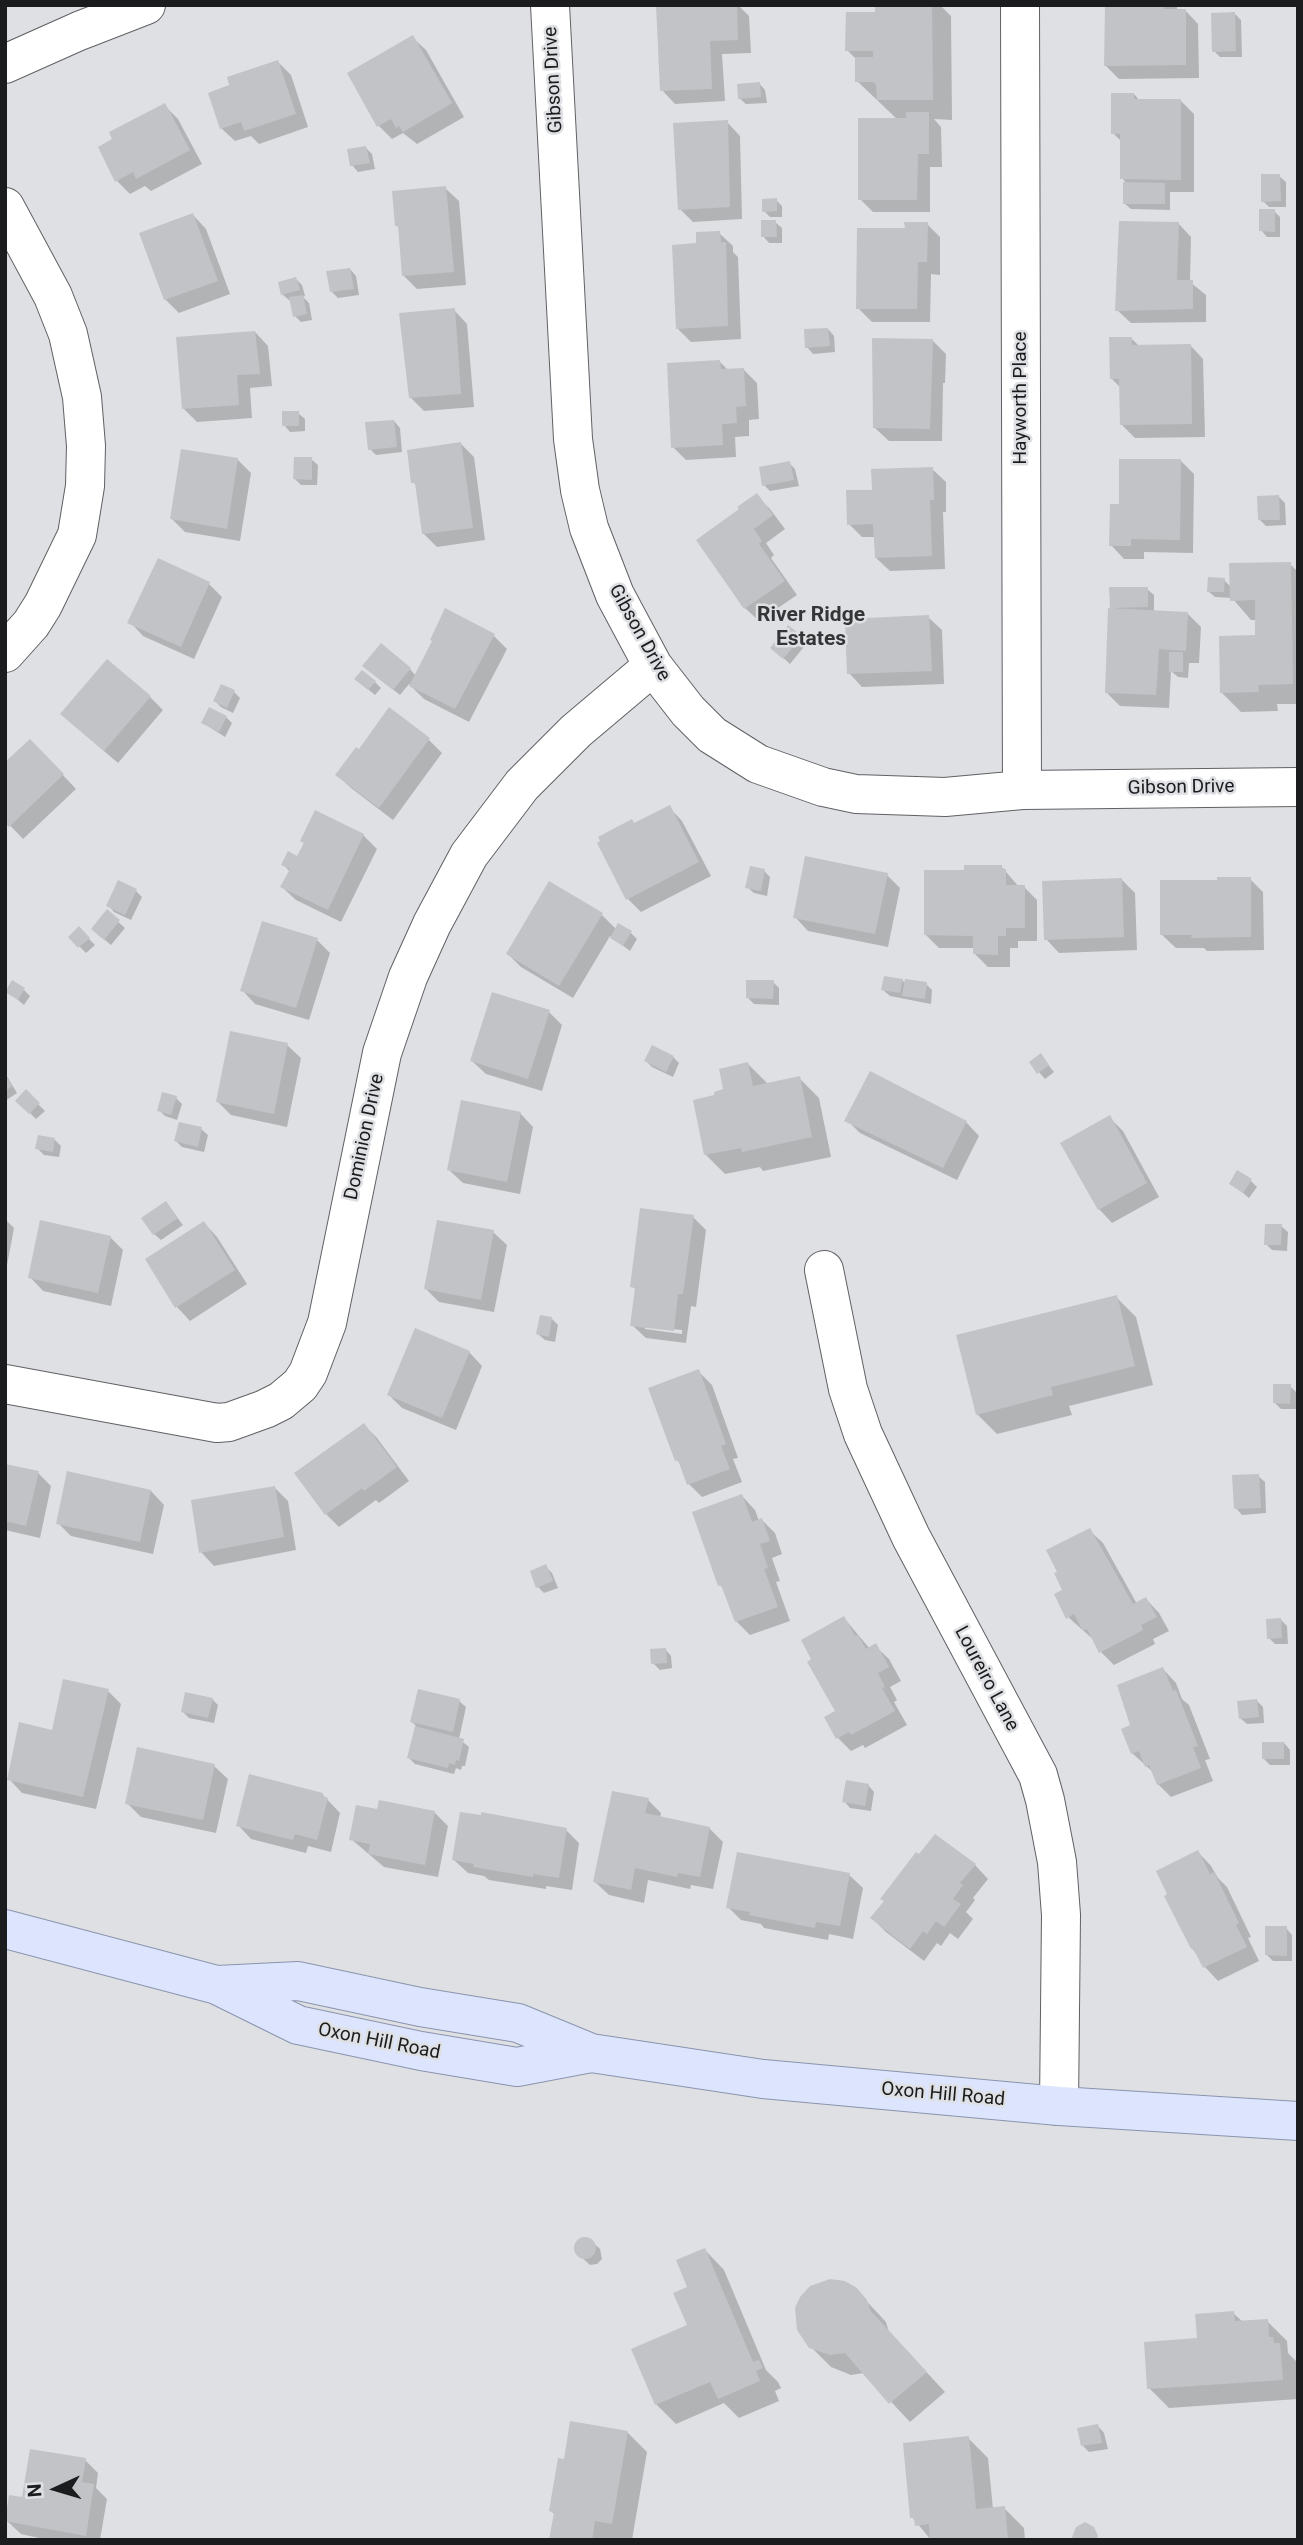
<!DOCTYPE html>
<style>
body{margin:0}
#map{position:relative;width:1303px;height:2545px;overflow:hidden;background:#dee0e3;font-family:Roboto,sans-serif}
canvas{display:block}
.frame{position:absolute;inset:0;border:7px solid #1b1c1d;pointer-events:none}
.north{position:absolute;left:21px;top:2454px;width:70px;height:70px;-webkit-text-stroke:5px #dee0e3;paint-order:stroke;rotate:266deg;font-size:19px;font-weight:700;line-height:28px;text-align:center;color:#1b1c1d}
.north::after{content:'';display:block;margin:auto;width:24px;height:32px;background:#1b1c1d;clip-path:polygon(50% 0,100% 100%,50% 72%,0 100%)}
</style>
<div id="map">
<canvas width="1303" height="2545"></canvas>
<div class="frame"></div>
<div class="north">N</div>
</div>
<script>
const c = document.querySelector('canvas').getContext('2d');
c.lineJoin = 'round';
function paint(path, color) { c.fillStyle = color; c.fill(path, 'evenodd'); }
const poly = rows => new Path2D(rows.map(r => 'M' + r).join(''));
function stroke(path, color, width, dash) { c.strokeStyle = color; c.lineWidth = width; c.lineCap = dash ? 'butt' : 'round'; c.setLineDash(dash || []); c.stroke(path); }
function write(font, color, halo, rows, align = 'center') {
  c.font = font + ' Roboto,sans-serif'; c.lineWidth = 5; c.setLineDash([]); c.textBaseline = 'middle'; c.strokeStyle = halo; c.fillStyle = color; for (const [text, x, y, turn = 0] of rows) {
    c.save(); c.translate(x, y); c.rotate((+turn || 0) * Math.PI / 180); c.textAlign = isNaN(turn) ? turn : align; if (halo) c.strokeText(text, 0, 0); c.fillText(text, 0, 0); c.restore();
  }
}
paint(poly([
 [693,5,738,5,749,16,751,53,722,54,725,101,675,104,662,90],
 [877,5,940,5,951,16,952,120,934,119,941,127,942,167,930,167,930,212,873,212,860,199,898,120,857,81,857,60,847,50,877,14],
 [1107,5,1177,5,1177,10,1185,10,1198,24,1199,78,1119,79,1105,65],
 [1235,14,1241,20,1242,57,1220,57,1214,51],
 [412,37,426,50,464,117,417,144,403,133,392,139,379,126],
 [278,62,291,75,308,127,259,144,251,136,235,141,221,128],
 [759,83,765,90,767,103,746,104,739,98],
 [1134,94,1140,101,1181,101,1194,114,1194,192,1170,192,1170,210,1131,209,1124,203,1127,184,1122,178,1122,142,1113,133],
 [165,106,178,119,202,164,151,191,145,186,130,194,117,181],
 [727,122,740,136,742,219,693,222,680,209],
 [366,148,372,154,375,169,358,172,352,165],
 [1279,176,1286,182,1286,207,1269,207,1263,201],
 [445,188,459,201,466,285,417,289,404,276,400,229,396,225],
 [776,200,782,206,782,217,770,217,764,211],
 [1274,211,1280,217,1280,237,1267,237,1261,230],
 [193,215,206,229,230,294,179,313,165,299],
 [775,222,782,228,782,243,769,243,763,236],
 [1178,223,1191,237,1190,282,1206,295,1206,322,1131,323,1117,310],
 [927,224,940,237,940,275,931,274,930,322,872,322,858,308,907,230],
 [719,233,733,246,733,252,738,257,741,339,691,342,678,329],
 [350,269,356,276,359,295,338,298,332,292],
 [296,279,302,285,305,296,303,297,309,303,312,320,301,322,295,316,291,300,289,300,282,294],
 [454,310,467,324,474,407,424,411,410,397],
 [828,329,834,336,835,352,813,354,807,347],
 [255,332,268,346,272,386,250,388,252,418,197,422,184,409],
 [1131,338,1139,346,1190,345,1203,359,1205,437,1135,438,1122,425,1121,388,1112,379],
 [932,340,946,354,945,383,943,383,942,441,889,441,875,428],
 [720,362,728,370,744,370,757,383,759,419,749,420,749,436,735,437,736,457,686,460,673,447],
 [298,413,305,419,305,431,290,432,284,425],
 [394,421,400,428,402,452,376,455,370,449],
 [461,444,474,457,485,540,437,547,423,533,417,486,413,482],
 [237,459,251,473,240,541,185,532,172,519],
 [311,459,318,465,317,485,301,485,295,479],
 [1181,461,1194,474,1193,553,1144,552,1144,559,1124,559,1111,545],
 [789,463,795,469,799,486,770,491,764,485],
 [932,469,946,482,946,512,943,512,945,569,890,571,876,558,876,537,862,537,849,524,874,491],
 [757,496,770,509,785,529,766,543,774,555,771,558,797,595,759,621,745,608,698,540,741,510],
 [1278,496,1285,503,1286,525,1266,526,1259,519],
 [1290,564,1298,572,1298,704,1277,704,1278,711,1241,712,1221,692,1257,636,1257,620,1251,620,1232,598,1215,597,1208,591,1224,580,1231,587],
 [209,584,222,597,194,659,143,636,130,622],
 [1147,589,1154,595,1154,612,1187,613,1201,627,1199,663,1189,663,1188,678,1178,677,1171,671,1169,708,1120,706,1107,693,1115,610,1112,607],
 [928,617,942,630,944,684,862,687,849,673],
 [494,636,507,649,469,722,424,699,409,684,400,695,371,672,410,669,416,676],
 [801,637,807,643,790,664,779,654],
 [375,682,381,688,375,695,363,685],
 [234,692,240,698,233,713,221,707,215,701],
 [150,697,163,710,118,763,76,727],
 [226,717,232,723,225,737,203,723],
 [429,740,442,753,393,820,351,788,337,775],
 [43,754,76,789,23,839,5,820],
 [669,807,682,821,711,876,641,912,628,899,635,825],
 [316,812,363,835,377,849,341,922,296,900,282,887,290,872,283,864,298,858],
 [1001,866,1019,887,1024,887,1037,900,1037,941,1018,941,1018,948,1010,948,1010,967,988,967,975,954,975,948,939,948,926,935,965,872],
 [764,871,770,877,767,896,754,893,747,887],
 [887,875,900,888,888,947,808,931,795,917],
 [1250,879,1263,892,1264,950,1207,951,1204,948,1176,948,1162,935,1219,881],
 [1122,880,1135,893,1137,950,1059,953,1046,939],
 [136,891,142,897,131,920,114,912,108,905],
 [107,912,125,928,111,945,99,935],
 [602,915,617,930,631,933,637,939,630,951,610,936,573,998,521,967,508,954],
 [79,929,95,945,86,953,70,937],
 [317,940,330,953,309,1020,255,1004,242,990],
 [902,980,906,984,926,984,932,990,931,1004,890,996,883,990],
 [773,982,779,988,779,1005,754,1004,748,998],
 [24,990,30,996,24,1005,7,991],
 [549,1012,562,1025,542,1091,486,1074,472,1061],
 [287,1045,301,1058,287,1127,231,1115,218,1102],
 [1041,1056,1054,1072,1045,1079,1039,1072],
 [673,1057,679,1063,673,1077,652,1067,646,1061],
 [748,1064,768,1084,799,1078,819,1098,831,1157,763,1171,760,1167,725,1174,706,1155,717,1096,725,1091],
 [5,1073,17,1093,5,1101],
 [26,1092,45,1111,36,1119,18,1101],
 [176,1098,182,1104,177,1120,165,1116,159,1110],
 [520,1113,533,1127,520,1194,463,1183,449,1170],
 [1109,1117,1123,1131,1159,1197,1112,1223,1099,1209],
 [847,1120,966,1122,979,1136,957,1180,860,1133],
 [201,1129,208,1135,204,1152,182,1147,176,1141],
 [55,1140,61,1146,59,1157,44,1155,37,1148],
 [1251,1181,1257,1187,1249,1198,1231,1183],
 [166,1203,183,1225,161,1240,154,1234],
 [693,1217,706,1230,696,1307,691,1306,686,1343,646,1338,632,1325,637,1291,632,1286],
 [645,1326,682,1330,682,1334,645,1329],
 [5,1219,14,1228,5,1276],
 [204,1223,217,1237,247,1284,190,1321,177,1307,147,1260],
 [1281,1226,1288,1232,1287,1251,1272,1250,1266,1244],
 [493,1232,507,1245,494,1312,439,1302,426,1289],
 [110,1237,123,1250,111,1306,43,1291,30,1277],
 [1116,1297,1136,1317,1153,1385,1069,1406,1072,1415,997,1434,977,1414],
 [552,1319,558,1325,555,1342,545,1340,538,1334],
 [469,1352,482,1366,456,1430,402,1408,389,1395],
 [698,1371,712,1385,738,1458,733,1459,742,1482,702,1497,689,1484,681,1465,677,1460],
 [1290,1386,1296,1392,1296,1409,1281,1409,1274,1402],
 [364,1425,377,1438,409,1481,379,1503,376,1500,339,1527,326,1514],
 [5,1466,38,1473,51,1486,40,1538,5,1530],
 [1258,1476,1265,1482,1266,1513,1242,1515,1236,1508],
 [275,1488,288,1501,296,1550,214,1566,201,1552],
 [151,1491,164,1505,153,1554,71,1536,58,1523],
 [742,1496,755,1510,759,1521,762,1520,775,1533,782,1554,772,1558,780,1581,776,1582,790,1621,750,1635,736,1621,725,1591,720,1585],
 [1089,1530,1103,1543,1137,1604,1146,1599,1159,1613,1169,1631,1153,1639,1155,1644,1114,1665,1101,1652,1095,1641,1068,1617,1064,1590],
 [546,1567,552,1573,558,1588,544,1593,538,1587],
 [844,1618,870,1649,875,1646,889,1659,901,1681,890,1687,897,1700,894,1702,907,1725,865,1748,863,1745,851,1751,838,1738],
 [1280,1619,1287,1626,1288,1644,1275,1644,1269,1638],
 [665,1649,671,1656,672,1668,660,1670,653,1663],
 [1163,1669,1176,1683,1182,1699,1189,1705,1210,1759,1205,1760,1213,1781,1171,1797,1158,1784,1154,1773,1132,1753,1132,1726],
 [108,1691,121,1704,96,1809,22,1793,9,1779,53,1732],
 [212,1699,218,1705,214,1723,189,1718,183,1712],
 [459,1701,466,1707,459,1739,469,1747,465,1766,462,1766,461,1770,456,1768,454,1774,415,1764,409,1758,416,1726,412,1722],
 [1257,1701,1263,1707,1264,1723,1247,1724,1240,1718],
 [1284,1743,1290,1750,1290,1765,1270,1765,1264,1759],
 [214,1766,228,1779,216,1833,141,1817,127,1803],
 [868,1785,874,1792,871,1811,850,1808,844,1801],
 [322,1794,340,1813,331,1852,308,1846,306,1853,251,1839,238,1825],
 [648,1800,661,1813,660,1818,709,1828,723,1842,713,1889,691,1885,690,1889,648,1880,644,1903,609,1895,595,1882],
 [379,1811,435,1813,448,1826,438,1877,384,1867,351,1839],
 [566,1830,579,1843,572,1890,546,1886,546,1889,489,1880,484,1876,468,1873,454,1860],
 [1198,1852,1211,1866,1218,1878,1227,1887,1251,1937,1248,1938,1259,1961,1218,1981,1205,1967,1192,1948],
 [975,1865,988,1879,973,1898,975,1900,966,1912,973,1919,958,1939,950,1933,941,1946,937,1943,924,1961,886,1932,872,1918],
 [849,1875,863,1888,853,1939,829,1934,828,1940,764,1928,761,1924,741,1920,728,1907],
 [1286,1928,1292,1935,1292,1961,1273,1961,1266,1954],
 [588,2238,600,2249,602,2259,597,2264,590,2265,578,2254,576,2245,579,2240],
 [705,2250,724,2270,766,2370,778,2382,781,2388,775,2391,779,2401,739,2418,724,2403,676,2424,656,2404,689,2326,689,2287],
 [856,2290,886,2322,889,2332,945,2392,910,2422,864,2373,851,2375,831,2367,811,2347],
 [1233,2313,1243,2322,1267,2321,1287,2341,1288,2353,1298,2363,1298,2399,1169,2408,1149,2388,1198,2340],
 [1098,2426,1104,2433,1108,2449,1089,2452,1083,2446],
 [627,2432,647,2452,632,2540,551,2540,555,2515,551,2511,565,2461],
 [968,2438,988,2458,993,2509,1004,2508,1024,2528,1025,2540,931,2540,912,2517],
 [85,2460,98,2473,96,2488,107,2499,100,2540,48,2540,21,2534,7,2521,24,2499]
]), '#0003');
paint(poly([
 [656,5,737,5,738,40,710,41,712,89,660,91],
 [875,5,932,5,933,100,877,100,876,84,872,82,855,82,855,57,873,57,873,51,845,51,846,12,875,12],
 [1105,5,1164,5,1164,9,1186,9,1186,65,1104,66],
 [1235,12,1236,51,1212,52,1211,13],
 [413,35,452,103,403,132,399,126,396,128,391,119,377,127,347,73],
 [278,60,296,114,244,131,241,122,220,129,208,93,229,85,227,77],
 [760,82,761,97,738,99,737,84],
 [1111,93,1134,93,1134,99,1181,99,1181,180,1120,179,1120,134,1111,134],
 [165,103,190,150,136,179,133,172,115,182,98,147,112,139,109,132],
 [906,112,929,112,929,154,918,154,917,200,858,200,858,118,906,118],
 [728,120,730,207,678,210,673,123],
 [366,146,370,163,350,166,347,149],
 [1261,174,1280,174,1281,201,1261,202],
 [1123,182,1165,183,1165,204,1123,204],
 [446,186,454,272,402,276,398,226,395,226,392,191],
 [777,198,777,211,762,212,762,199],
 [1259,209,1275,209,1275,232,1259,231],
 [193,213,218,281,164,300,139,233],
 [761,220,776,220,777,237,761,237],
 [1119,221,1179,222,1177,280,1193,280,1193,309,1115,311],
 [904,222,928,222,927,262,918,262,917,309,856,309,857,228,905,228],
 [720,231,721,242,726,242,728,326,676,329,672,245,696,243,696,232],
 [350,268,354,289,330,292,326,271],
 [296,277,300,290,281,295,278,282],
 [303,295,307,314,293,317,289,297],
 [455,308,461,394,409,398,399,313],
 [828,328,830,346,805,348,804,329],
 [255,331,260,374,237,375,239,405,182,409,176,337],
 [1109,337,1132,337,1132,345,1191,344,1192,424,1120,425,1119,379,1110,379],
 [872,338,933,339,930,429,873,428],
 [720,360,721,369,744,368,746,406,736,407,737,423,722,424,723,445,671,448,667,363],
 [282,411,299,411,299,426,282,426],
 [394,420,397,447,368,450,365,422],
 [461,442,473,528,422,534,415,483,411,483,407,450],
 [181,449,238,458,227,529,170,519],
 [294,457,312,457,312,480,293,479],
 [1119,459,1181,459,1180,540,1131,539,1131,546,1109,546,1110,504,1119,504],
 [790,461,794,480,762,486,759,467],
 [933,467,934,500,930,500,932,556,875,558,873,524,847,525,846,490,872,490,871,469],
 [757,493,773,515,754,529,762,541,759,544,785,581,744,609,696,540,739,509,737,507],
 [1279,495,1280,520,1258,520,1257,496],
 [158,558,210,582,181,647,127,623],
 [1291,562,1293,684,1258,685,1259,692,1220,693,1219,636,1255,635,1255,600,1230,601,1229,563],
 [1208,577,1225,578,1224,592,1207,592],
 [1109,587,1148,587,1148,607,1110,608],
 [445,608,495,634,455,709,409,686,432,641,430,640],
 [1108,608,1188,612,1186,651,1159,649,1156,695,1105,693],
 [929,615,932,671,847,674,845,619],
 [788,625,802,636,783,659,770,648],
 [381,643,411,668,393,690,362,666],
 [1169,652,1183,652,1183,672,1169,672],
 [107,659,151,696,104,751,60,714],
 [362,670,376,681,368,690,354,679],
 [221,684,235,690,227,708,213,701],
 [209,707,227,716,219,732,201,723],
 [389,707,430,738,379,808,335,775,356,747,359,749],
 [30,739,64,774,9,827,5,823,5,762],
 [670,805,699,862,626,900,597,843,600,841,598,837,632,819,634,823],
 [315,810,364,834,328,910,280,887,290,869,281,865,288,851,297,856,304,843,300,841],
 [805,856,888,873,875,934,793,918],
 [964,865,1002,865,1002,869,1006,869,1006,885,1025,885,1025,928,1006,928,1006,936,998,936,998,955,973,954,973,936,924,935,924,870,964,870],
 [750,866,765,869,761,891,745,888],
 [1217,877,1251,877,1251,937,1191,938,1192,935,1160,935,1160,880,1217,880],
 [1122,878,1124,937,1044,940,1042,881],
 [118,880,137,889,125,915,106,906],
 [549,881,603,913,559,986,506,954],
 [107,909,120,920,104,940,91,929],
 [262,921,318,938,296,1008,240,991],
 [618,923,632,931,623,946,610,938],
 [79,926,90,938,78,948,68,937],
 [884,976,903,979,900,993,881,990],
 [905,979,927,982,925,999,902,996],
 [12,980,25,988,18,1000,5,992],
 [746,980,774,980,773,999,746,998],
 [492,992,550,1010,528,1079,470,1061],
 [230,1031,288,1043,274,1114,216,1102],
 [652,1045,674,1056,666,1072,644,1061],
 [1041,1053,1049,1065,1037,1074,1029,1062],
 [748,1062,753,1086,800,1076,812,1137,742,1152,741,1148,704,1155,693,1100,714,1095,714,1092,723,1089,719,1069],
 [870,1071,967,1121,943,1168,844,1121],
 [5,1074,12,1086,5,1091],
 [26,1089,40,1103,29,1114,15,1101],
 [162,1092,177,1096,171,1115,157,1111],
 [461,1100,521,1112,507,1182,447,1170],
 [1110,1115,1147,1183,1098,1210,1060,1143],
 [179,1122,202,1127,198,1147,174,1141],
 [38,1135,55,1138,53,1152,35,1149],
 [1237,1170,1252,1179,1243,1193,1229,1184],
 [166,1201,178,1218,153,1235,141,1218],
 [640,1208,694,1215,683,1294,678,1294,674,1331,630,1326,635,1288,630,1287],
 [40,1220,111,1236,98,1293,28,1278],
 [437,1220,494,1230,481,1300,424,1289],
 [204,1221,235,1270,175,1308,145,1259],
 [1265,1224,1282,1224,1281,1245,1264,1245],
 [1117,1295,1135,1366,1051,1387,1053,1395,976,1415,956,1335],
 [540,1315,552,1317,549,1337,536,1334],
 [415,1328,470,1351,442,1418,387,1395],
 [699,1369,726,1444,721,1446,730,1469,687,1485,678,1460,675,1461,648,1388],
 [1273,1384,1291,1384,1290,1404,1273,1403],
 [364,1423,397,1467,364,1491,362,1488,325,1515,294,1473],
 [5,1464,39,1471,26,1526,5,1521],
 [67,1471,151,1490,140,1542,56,1524],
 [1259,1474,1261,1508,1234,1509,1232,1475],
 [275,1486,284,1537,199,1553,191,1500],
 [742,1494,752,1522,762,1518,770,1541,760,1544,768,1568,764,1569,778,1607,735,1622,721,1585,718,1586,692,1512],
 [1090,1528,1133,1604,1146,1597,1157,1617,1141,1625,1143,1630,1099,1653,1087,1629,1083,1631,1074,1614,1066,1619,1054,1594,1062,1590,1054,1573,1057,1572,1046,1550],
 [546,1564,553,1581,536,1588,530,1571],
 [844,1616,855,1636,858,1635,866,1649,876,1643,889,1667,878,1673,885,1687,882,1688,895,1711,851,1735,849,1732,836,1739,824,1717,835,1711,807,1662,811,1659,801,1640],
 [1281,1618,1282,1638,1267,1639,1266,1619],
 [666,1648,667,1663,651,1664,650,1649],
 [1163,1667,1173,1691,1176,1690,1198,1746,1193,1747,1201,1768,1157,1785,1149,1765,1145,1767,1139,1751,1131,1754,1121,1729,1130,1725,1117,1685],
 [63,1679,109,1689,83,1797,7,1780,19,1722,52,1730],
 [418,1689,460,1699,453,1732,410,1722],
 [185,1692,213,1698,208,1718,181,1712],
 [1257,1699,1259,1717,1239,1719,1237,1701],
 [415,1726,464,1739,459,1761,456,1760,455,1765,449,1763,448,1768,407,1758],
 [1262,1742,1284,1742,1284,1759,1262,1759],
 [137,1747,215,1764,203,1820,125,1804],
 [249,1774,323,1793,322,1796,328,1798,317,1840,295,1834,293,1840,236,1826],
 [846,1780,869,1784,865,1806,842,1802],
 [612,1791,649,1798,645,1813,710,1827,700,1877,678,1873,677,1877,635,1868,631,1890,593,1882],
 [379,1800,435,1811,425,1865,368,1854,370,1844,349,1840,356,1805,377,1809],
 [460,1812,481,1815,481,1812,567,1828,559,1878,533,1874,533,1877,473,1867,474,1864,452,1860],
 [935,1834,976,1864,960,1883,963,1885,953,1899,961,1904,944,1927,936,1921,927,1934,923,1931,910,1949,870,1918,884,1901,880,1899,916,1852,919,1854],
 [1198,1850,1210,1874,1214,1872,1239,1923,1236,1925,1247,1947,1203,1968,1193,1948,1191,1949,1164,1896,1167,1894,1156,1871],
 [737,1852,850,1873,840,1926,816,1922,815,1928,749,1915,750,1912,726,1908],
 [1265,1926,1287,1926,1287,1956,1265,1955],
 '574 2248a11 11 0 1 1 22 0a11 11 0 1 1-22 0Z',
 [705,2248,753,2362,759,2360,763,2368,756,2371,760,2381,718,2399,710,2382,655,2405,631,2349,687,2325,673,2293,687,2287,676,2260],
 [830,2279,845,2281,857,2288,867,2300,870,2310,927,2372,889,2404,845,2353,830,2355,809,2348,797,2330,795,2308,800,2297,810,2286],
 [1234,2311,1235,2321,1268,2319,1269,2337,1273,2337,1274,2343,1280,2343,1283,2380,1147,2389,1144,2342,1197,2338,1195,2314],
 [570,2421,628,2431,612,2524,595,2521,592,2540,549,2540,554,2513,549,2511,558,2458,564,2459],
 [1098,2424,1102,2443,1081,2446,1077,2428],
 [969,2436,976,2509,1005,2506,1008,2540,930,2540,929,2524,915,2526,914,2518,910,2518,903,2443],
 [30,2449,86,2458,82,2482,94,2484,86,2536,5,2521,9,2495,22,2497],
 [1085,2522,1094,2527,1098,2536,1096,2540,1074,2540,1072,2537,1076,2527]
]), '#c2c3c6');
const minor = poly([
 [550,5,573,439,580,490,589,528,615,595,653,666,688,711,712,735,758,764,823,787,856,794,945,797,1022,790,1298,787],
 [1020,5,1022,790],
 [5,64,79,31,146,5],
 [5,207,53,296,68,334,82,397,86,446,85,486,77,535,43,605,31,624,5,653],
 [824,1270,848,1389,863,1434,911,1537,1038,1775,1045,1800,1057,1862,1061,1915,1059,2106],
 [5,1384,217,1423,229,1422,265,1409,281,1401,300,1385,308,1373,327,1323,382,1053,408,977,432,924,469,855,522,785,576,731,653,666]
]);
const major = poly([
 [5,1929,217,1985,298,2025,421,2051,517,2067,591,2053],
 [217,1985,298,1981,420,2007,518,2023,591,2053,763,2079,1059,2106,1298,2121]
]);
stroke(minor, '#606164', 40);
stroke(major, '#8a94ad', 40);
stroke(minor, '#fff', 38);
stroke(major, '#dce5fd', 38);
write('19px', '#1b1c1d', '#dee0e3', [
 ["Gibson Drive",554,80,-93],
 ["Hayworth Place",1021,398,-90],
 ["Gibson Drive",639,633,61],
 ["Gibson Drive",1181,788,-1],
 ["Dominion Drive",365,1137,-78],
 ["Loureiro Lane",986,1679,62],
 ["Oxon Hill Road",379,2042,11],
 ["Oxon Hill Road",943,2095,5]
]);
write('bold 21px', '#343537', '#dee0e3', [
 ["River Ridge",811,616],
 ["Estates",811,640]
]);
</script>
